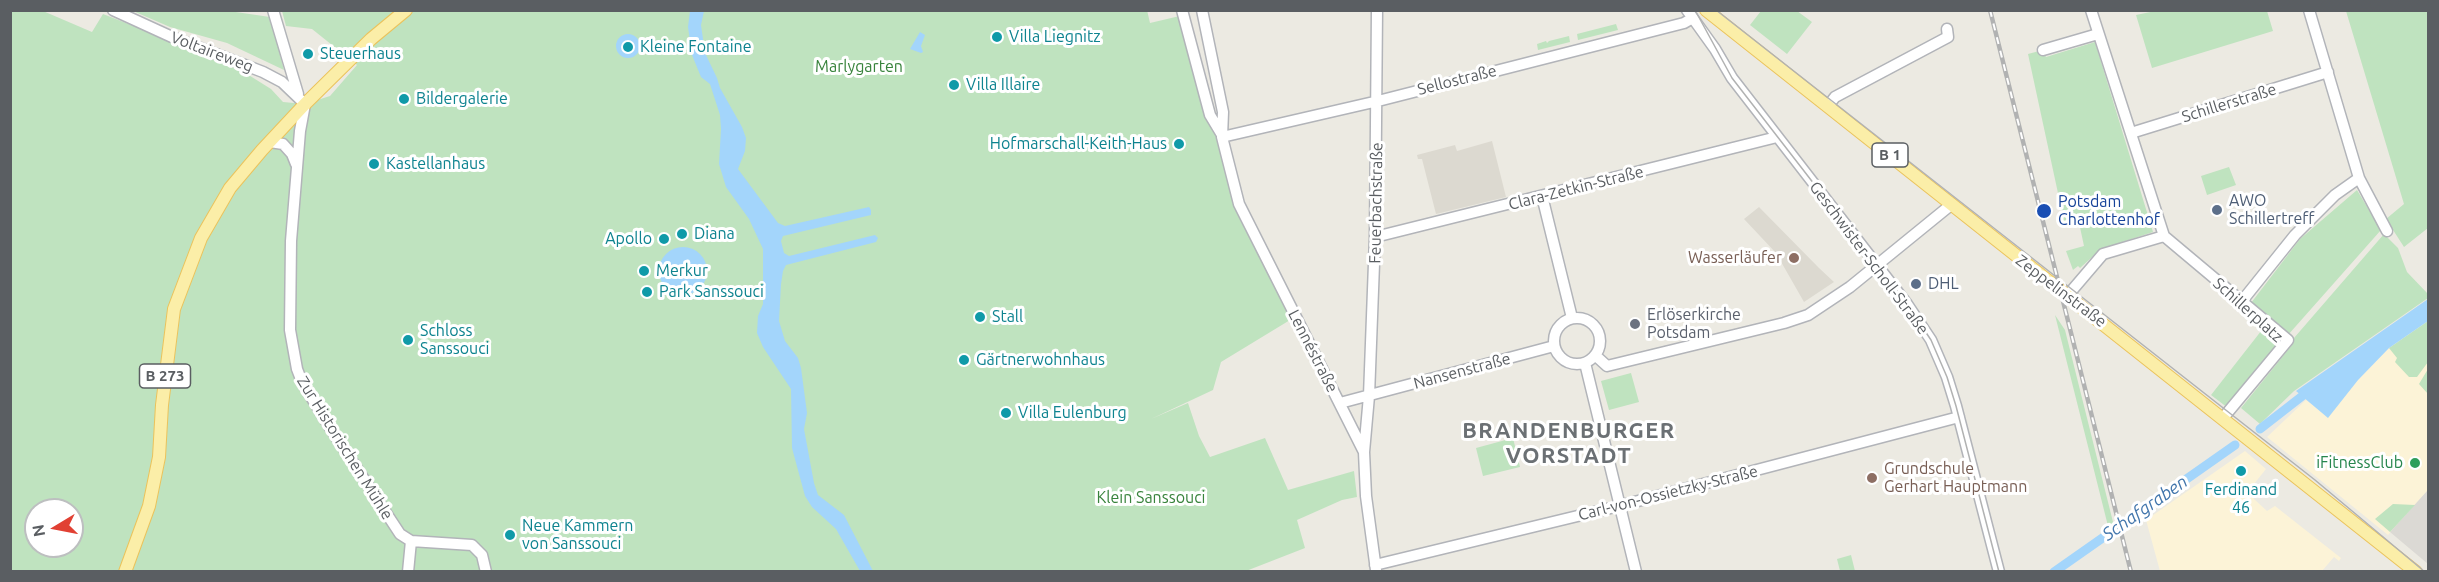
<!DOCTYPE html>
<meta charset="utf-8">
<style>
body{margin:0}
#map{position:relative;width:2439px;height:582px;overflow:hidden;background:#eceae2;font-family:Ubuntu,sans-serif}
canvas{display:block}
.frame{position:absolute;inset:0;border:12px solid #5a5e62;pointer-events:none}
.north{position:absolute;left:24px;top:498px;width:60px;height:60px;box-sizing:border-box;background:#fff;border:2px solid #bdbfc0;border-radius:50%;rotate:260deg;font-size:16px;font-weight:700;line-height:24px;text-align:center;color:#5a5e62}
.north::after{content:'';display:block;margin:auto;width:21px;height:27px;background:#e14033;clip-path:polygon(50% 0,100% 100%,50% 72%,0 100%)}
</style>
<div id="map">
<canvas width="2439" height="582"></canvas>
<div class="frame"></div>
<div class="north">N</div>
</div>
<script>
const c = document.querySelector('canvas').getContext('2d');
c.lineJoin = 'round';
function paint(path, color) { c.fillStyle = color; c.fill(path, 'evenodd'); }
const poly = rows => new Path2D(rows.map(r => 'M' + r).join(''));
function stroke(path, color, width, dash) { c.strokeStyle = color; c.lineWidth = width; c.lineCap = dash ? 'butt' : 'round'; c.setLineDash(dash || []); c.stroke(path); }
function write(font, color, halo, rows, align = 'center') {
  c.font = font + ' Ubuntu,sans-serif'; c.lineWidth = 6; c.setLineDash([]); c.textBaseline = 'middle'; c.strokeStyle = halo; c.fillStyle = color; for (const [text, x, y, turn = 0] of rows) {
    c.save(); c.translate(x, y); c.rotate((+turn || 0) * Math.PI / 180); c.textAlign = isNaN(turn) ? turn : align; if (halo) c.strokeText(text, 0, 0); c.fillText(text, 0, 0); c.restore();
  }
}
paint(poly([
 [2428,321,2428,490,2388,535,2267,437,2306,400,2328,417,2358,380,2389,348],
 [2245,451,2266,469,2250,489,2254,499,2267,511,2275,506,2341,558,2339,561,2334,557,2322,571,2160,571,2146,520]
]), '#fcf3d7');
paint(poly([
 [2428,490,2428,564,2390,532]
]), '#dbd9d4');
paint(poly([
 [1492,141,1506,197,1436,214,1422,159,1418,159,1417,155,1455,145,1457,151],
 [1759,207,1819,268,1834,282,1804,302,1776,253,1744,219]
]), '#dcd9d0');
paint(poly([
 [1147,10,1150,23,1184,15,1239,204,1295,317,1221,362,1213,390,1151,419,1188,403,1199,436,1210,457,1265,438,1288,490,1354,471,1357,497,1342,500,1297,520,1305,548,1246,571,11,571,10,11,43,11,92,32,103,14,231,64,271,89,283,102,305,104,330,96,357,65,312,29,286,26,282,11],
 [36,510,72,510,72,546,36,546],
 [2160,10,2267,11,2273,31,2152,68,2136,15],
 [133,11,229,11,270,17,284,70,227,43,170,27],
 [1761,11,1797,11,1812,22,1787,54,1750,25],
 [2346,11,2428,11,2428,228,2404,247,2386,219,2404,204],
 [1616,24,1618,30,1578,40,1577,34],
 [1569,36,1570,42,1538,50,1537,44,1546,41,1547,43,1549,41],
 [2095,42,2153,232,2101,249,2080,268,2078,266,2073,270,2066,251,2084,246,2078,218,2064,221,2028,54,2043,50,2046,57],
 [2229,167,2236,185,2207,195,2201,176],
 [2357,190,2381,230,2288,335,2251,303,2300,239],
 [2384,234,2398,248,2407,272,2428,294,2428,298,2294,391,2260,424,2241,408,2292,345,2294,338],
 [2055,315,2065,330,2114,526,2109,530],
 [2428,321,2428,362,2417,377,2409,377,2395,362,2397,358,2389,348],
 [2265,326,2283,342,2228,408,2211,395],
 [2428,369,2428,394,2419,384],
 [1631,373,1639,402,1609,410,1601,381],
 [1513,438,1520,467,1483,476,1476,448],
 [2393,504,2415,505,2390,532,2375,519],
 [1851,555,1855,571,1840,571,1837,559]
]), '#bfe3bf');
paint(poly([
 [690,11,704,11,701,25,705,53,717,78,720,88,742,127,746,138,745,151,738,169,778,223,785,226,869,207,871,210,871,215,783,236,781,241,784,253,789,256,875,235,878,238,876,242,786,265,783,271,781,284,779,321,785,341,798,358,801,368,807,413,804,429,814,483,818,495,844,515,873,571,860,571,836,529,812,507,805,496,792,448,791,389,763,347,757,333,758,316,763,304,763,249,749,219,726,187,719,164,721,129,720,115,710,84,701,77,692,55,688,27],
 [920,32,925,35,921,46,923,52,921,53,910,49],
 '616 46a12 12 0 1 1 24 0a12 12 0 1 1-24 0Z',
 '659 271a24 24 0 1 1 48 0a24 24 0 1 1-48 0Z',
 [2428,299,2428,321,2389,348,2358,380,2328,418,2296,391]
]), '#a3d5fb');
stroke(poly([
 [2260,429,2310,390],
 [2054,572,2235,445]
]), '#a3d5fb', 9);
const minor = poly([
 [113,10,172,37,263,72,282,82,305,104,300,131,291,241,290,330,297,369,302,382,331,429,400,534,411,541,472,545,482,555,486,572],
 [273,10,298,94],
 [1182,10,1210,115,1222,135],
 [1202,10,1223,112,1222,137,1239,204,1364,452,1366,496,1376,570],
 [1687,10,1715,49,1732,78,1907,304,1931,340,1947,377,1956,406,1999,572],
 [2091,10,2164,236,2288,340,2223,418],
 [2309,10,2359,178,2387,231],
 [2043,50,2098,34],
 [1828,106,1835,97,1948,37,1947,29],
 [2131,133,2328,72],
 [1222,137,1378,101,1684,23,1691,19],
 [270,142,283,144,292,154,296,164],
 [1542,196,1572,318],
 [1375,237,1777,137],
 [2068,295,2103,254,2164,236],
 [2242,301,2295,235,2335,195,2359,178],
 '1554 341a23 23 0 1 1 46 0a23 23 0 1 1-46 0Z',
 [1596,356,1607,366,1784,323,1808,315,1850,287,1952,204],
 [1585,363,1636,572],
 [1340,403,1554,346],
 [1364,452,1369,396,1375,237,1377,10],
 [1375,565,1619,506,1959,417],
 [408,572,411,541]
]);
const major = poly([
 [1706,10,2416,572],
 [125,572,149,506,159,457,162,405,174,309,201,238,230,188,262,150,305,104,371,39,406,10]
]);
stroke(minor, '#b2b4b9', 13);
stroke(major, '#ebc35c', 14);
stroke(minor, '#fff', 10);
stroke(major, '#fbeea8', 12);
stroke(poly([
 [1695,10,1732,78,1907,304,1931,340,1947,377,1956,406,1999,572],
 [1716,10,2315,480,2425,572]
]), '#b1b2b2', 1.5);
const rail = poly([
 [1990,10,2131,572]
]);
stroke(rail, '#b1b2b2', 4.5);
stroke(rail, '#fff', 2, [7]);
for (const [x, y, r, color] of [
 [997,37,6,"#0f9aa8"],
 [628,47,6,"#0f9aa8"],
 [308,54,6,"#0f9aa8"],
 [954,85,6,"#0f9aa8"],
 [404,99,6,"#0f9aa8"],
 [1179,144,6,"#0f9aa8"],
 [374,164,6,"#0f9aa8"],
 [2217,210,6,"#5c6f8a"],
 [2044,211,8,"#1a4fb4"],
 [682,234,6,"#0f9aa8"],
 [664,239,6,"#0f9aa8"],
 [1794,258,6,"#8d6e63"],
 [644,271,6,"#0f9aa8"],
 [1916,284,6,"#5c6f8a"],
 [647,292,6,"#0f9aa8"],
 [980,317,6,"#0f9aa8"],
 [1635,324,6,"#6b7280"],
 [408,340,6,"#0f9aa8"],
 [964,360,6,"#0f9aa8"],
 [1006,413,6,"#0f9aa8"],
 [2415,463,6,"#2e9e5b"],
 [2241,471,6,"#0f9aa8"],
 [1872,478,6,"#8d6e63"],
 [510,535,6,"#0f9aa8"]
]) { const dot = new Path2D(); dot.arc(x, y, r, 0, 2 * Math.PI); c.fillStyle = color; c.fill(dot); stroke(dot, '#fff', 2); }
for (const [x, y, w] of [
 [1890,155,36],
 [165,376,51]
]) { const box = new Path2D(); box.roundRect(x - w / 2, y - 12, w, 24, 4.5); c.fillStyle = '#fff'; c.fill(box); stroke(box, '#5a5e62', 1.5); }
write('bold 15px', '#5a5e62', null, [
 ["B 1",1890,155],
 ["B 273",165,376]
]);
write('16px', '#0d838f', '#fff', [
 ["Villa Liegnitz",1009,37],
 ["Kleine Fontaine",640,47],
 ["Steuerhaus",320,54],
 ["Villa Illaire",966,85],
 ["Bildergalerie",416,99],
 ["Hofmarschall-Keith-Haus",1167,144,"right"],
 ["Kastellanhaus",386,164],
 ["Diana",694,234],
 ["Apollo",652,239,"right"],
 ["Merkur",656,271],
 ["Park Sanssouci",659,292],
 ["Stall",992,317],
 ["Schloss",420,331],
 ["Sanssouci",420,349],
 ["Gärtnerwohnhaus",976,360],
 ["Villa Eulenburg",1018,413],
 ["Ferdinand",2241,490,"center"],
 ["46",2241,508,"center"],
 ["Neue Kammern",522,526],
 ["von Sanssouci",522,544]
], 'left');
write('16px', '#5a5e62', '#fff', [
 ["Voltaireweg",212,52,21],
 ["Sellostraße",1457,80,-14],
 ["Schillerstraße",2229,103,-17],
 ["Clara-Zetkin-Straße",1576,188,-14],
 ["Feuerbachstraße",1376,203,-89],
 ["Geschwister-Scholl-Straße",1869,258,53],
 ["Zeppelinstraße",2061,291,37],
 ["Schillerplatz",2248,310,42],
 ["Lennéstraße",1313,351,63],
 ["Nansenstraße",1462,371,-15],
 ["Zur Historischen Mühle",345,448,58],
 ["Carl-von-Ossietzky-Straße",1668,493,-14]
]);
write('16px', '#38833c', '#fff', [
 ["Marlygarten",859,67],
 ["Klein Sanssouci",1151,498]
]);
write('16px', '#4e5e75', '#fff', [
 ["AWO",2229,201],
 ["Schillertreff",2229,219],
 ["DHL",1928,284]
], 'left');
write('16px', '#164399', '#fff', [
 ["Potsdam",2058,202],
 ["Charlottenhof",2058,220]
], 'left');
write('16px', '#785e54', '#fff', [
 ["Wasserläufer",1782,258],
 ["Grundschule",1884,469,"left"],
 ["Gerhart Hauptmann",1884,487,"left"]
], 'right');
write('16px', '#5b616d', '#fff', [
 ["Erlöserkirche",1647,315],
 ["Potsdam",1647,333]
], 'left');
write('16px', '#27864d', '#fff', [
 ["iFitnessClub",2403,463]
], 'right');
write('italic 18px', '#4276ac', '#fff', [
 ["Schafgraben",2145,508,-35]
]);
c.letterSpacing = '1.5px';
write('bold 22px', '#6b7074', '#fff', [
 ["BRANDENBURGER",1569,431],
 ["VORSTADT",1569,456]
]);
c.letterSpacing = '0px';
</script>
